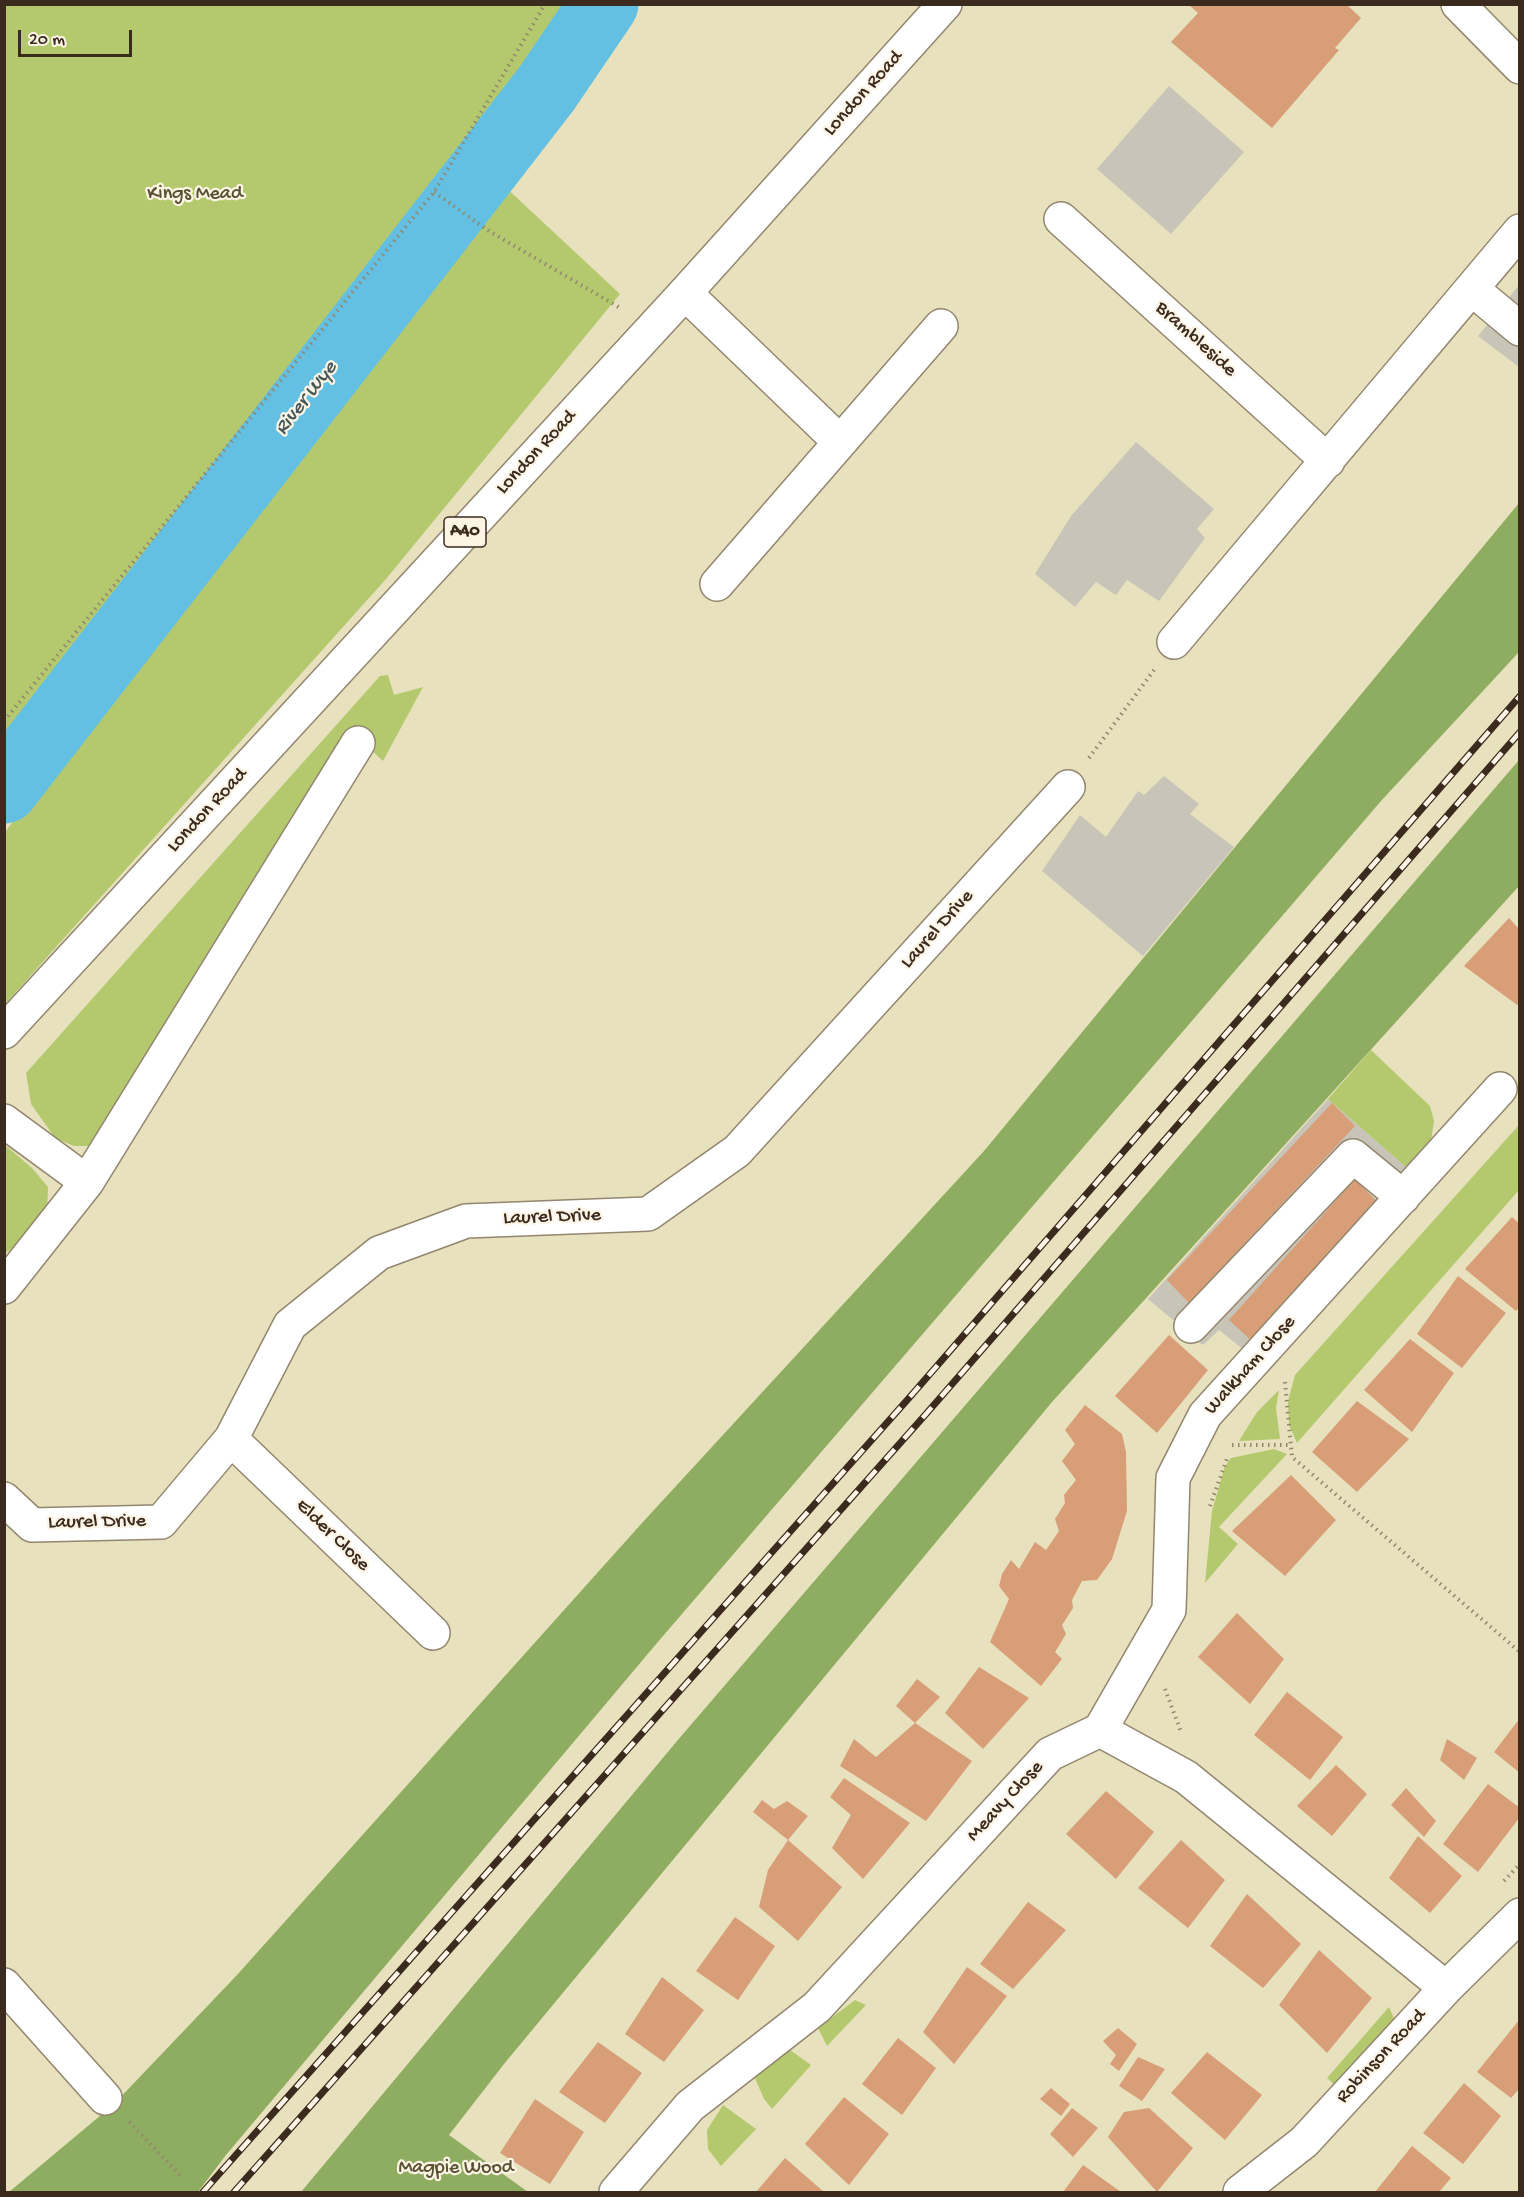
<!DOCTYPE html>
<style>
body{margin:0}
#map{position:relative;width:1524px;height:2197px;overflow:hidden;background:#e8e1be;font-family:"Gochi Hand",sans-serif}
canvas{display:block}
.frame{position:absolute;inset:0;border:6px solid #3b2a1e;pointer-events:none}
.scale{position:absolute;left:18px;top:30px;width:114px;height:27px;box-sizing:border-box;border:3px solid #3b2a1e;border-top:0;padding-left:8px;font-size:18px;line-height:21px;white-space:nowrap;color:#3b2a1e;-webkit-text-stroke:4px #fcf5e5;paint-order:stroke}
</style>
<div id="map">
<canvas width="1524" height="2197"></canvas>
<div class="frame"></div>
<div class="scale">20 m</div>
</div>
<script>
const c = document.querySelector('canvas').getContext('2d');
c.lineJoin = 'round';
function paint(path, color) { c.fillStyle = color; c.fill(path, 'evenodd'); }
const poly = rows => new Path2D(rows.map(r => 'M' + r).join(''));
function stroke(path, color, width, dash) { c.strokeStyle = color; c.lineWidth = width; c.lineCap = dash ? 'butt' : 'round'; c.setLineDash(dash || []); c.stroke(path); }
function write(font, color, halo, rows, align = 'center') {
  c.font = font + ' "Gochi Hand",sans-serif'; c.lineWidth = 4.5; c.setLineDash([]); c.textBaseline = 'middle'; c.strokeStyle = halo; c.fillStyle = color; for (const [text, x, y, turn = 0] of rows) {
    c.save(); c.translate(x, y); c.rotate((+turn || 0) * Math.PI / 180); c.textAlign = isNaN(turn) ? turn : align; if (halo) c.strokeText(text, 0, 0); c.fillText(text, 0, 0); c.restore();
  }
}
paint(poly([
 [1169,86,1244,152,1171,234,1097,169],
 [1519,285,1519,367,1478,336],
 [1136,442,1214,509,1197,529,1205,538,1159,601,1127,580,1116,595,1096,582,1075,607,1035,574,1071,516],
 [1164,776,1199,804,1190,814,1234,847,1143,956,1042,871,1080,815,1106,837,1138,791,1144,795],
 [1328,1099,1407,1168,1393,1186,1364,1169,1354,1179,1378,1201,1244,1350,1219,1330,1203,1345,1148,1299]
]), '#c8c4b8');
paint(poly([
 [5,4,583,5,538,57,5,762],
 [501,183,620,294,386,579,5,1004,5,832],
 [388,675,394,695,423,687,383,761,356,736,100,1146,74,1146,55,1138,31,1104,26,1073,380,676],
 [1371,1050,1430,1106,1434,1121,1431,1140,1407,1168,1328,1099],
 [1519,1125,1519,1190,1297,1443,1289,1425,1288,1401,1295,1375],
 [4,1144,32,1168,48,1187,47,1212,23,1242,5,1253],
 [1279,1390,1276,1408,1280,1439,1239,1441,1257,1412],
 [1274,1449,1287,1454,1219,1527,1238,1544,1205,1583,1212,1511,1225,1466,1231,1458],
 [855,2000,866,2005,827,2046,818,2028],
 [1389,2007,1396,2023,1337,2087,1327,2078],
 [790,2050,811,2065,772,2109,764,2099,754,2076],
 [723,2105,756,2129,721,2166,708,2149,707,2130]
]), '#b4c96e');
paint(poly([
 [1519,503,1519,652,1381,801,657,1643,226,2155,198,2192,9,2192,113,2105,237,1975,642,1523,984,1151],
 [1519,760,1519,886,1052,1402,504,2064,449,2135,528,2192,301,2192,677,1741]
]), '#8fad61');
stroke(poly([
 [4,789,547,88,604,4]
]), '#64c0e2', 69);
paint(poly([
 [1188,4,1346,4,1361,18,1335,48,1339,50,1272,128,1171,42,1198,13],
 [1509,918,1520,930,1520,1007,1464,966],
 [1332,1103,1355,1126,1189,1303,1167,1280],
 [1355,1179,1380,1205,1254,1343,1229,1320],
 [1512,1217,1520,1224,1520,1307,1516,1311,1465,1269],
 [1458,1276,1506,1313,1462,1368,1417,1334],
 [1169,1335,1208,1370,1157,1433,1115,1396],
 [1410,1339,1454,1373,1412,1432,1364,1390],
 [1357,1401,1409,1439,1357,1492,1312,1452],
 [1085,1405,1122,1434,1126,1452,1127,1511,1112,1559,1097,1580,1082,1581,1072,1600,1073,1608,1062,1625,1066,1634,1055,1652,1062,1659,1041,1686,990,1642,1009,1599,999,1586,1002,1574,1011,1560,1019,1569,1035,1542,1046,1550,1059,1531,1055,1519,1065,1503,1064,1495,1076,1480,1062,1461,1075,1444,1065,1430],
 [1291,1475,1336,1520,1285,1576,1232,1531],
 [1237,1613,1284,1659,1250,1704,1198,1657],
 [979,1667,1029,1698,983,1749,945,1713],
 [917,1679,940,1697,915,1723,896,1706],
 [1287,1692,1343,1737,1310,1780,1254,1735],
 [1520,1718,1520,1773,1494,1752],
 [915,1723,972,1761,926,1821,840,1766,854,1739,876,1757],
 [1447,1739,1477,1758,1464,1780,1440,1760],
 [1336,1765,1367,1794,1332,1836,1297,1806],
 [844,1778,910,1823,863,1879,832,1848,851,1815,830,1797],
 [1488,1784,1520,1808,1520,1817,1478,1872,1443,1844],
 [1406,1788,1436,1821,1424,1837,1391,1805],
 [1106,1791,1154,1832,1116,1879,1066,1834],
 [762,1800,774,1809,787,1801,808,1816,788,1840,753,1812],
 [1418,1836,1462,1876,1430,1913,1389,1878],
 [788,1840,842,1887,798,1941,759,1907,768,1870],
 [1181,1840,1225,1880,1188,1928,1138,1888],
 [1247,1894,1301,1944,1263,1988,1210,1946],
 [1028,1902,1066,1930,1013,1989,980,1964],
 [735,1917,775,1946,738,2000,696,1971],
 [1319,1950,1372,1998,1327,2053,1279,2005],
 [967,1967,1007,1996,954,2064,923,2032],
 [662,1977,704,2010,664,2062,625,2034],
 [1520,2019,1520,2088,1511,2098,1477,2072],
 [1118,2028,1137,2044,1119,2071,1110,2064,1116,2055,1103,2041],
 [898,2038,936,2068,902,2115,862,2084],
 [598,2042,642,2073,605,2123,559,2092],
 [1207,2052,1262,2095,1225,2140,1171,2093],
 [1138,2057,1165,2069,1142,2101,1119,2086],
 [1464,2083,1501,2116,1463,2164,1423,2133],
 [1051,2088,1070,2104,1061,2116,1040,2099],
 [844,2097,889,2134,849,2185,805,2144],
 [535,2099,584,2132,550,2184,500,2153],
 [1072,2108,1098,2128,1073,2157,1050,2134],
 [1149,2108,1193,2148,1157,2192,1108,2137,1124,2112],
 [1412,2146,1451,2178,1439,2192,1375,2192],
 [785,2158,824,2192,756,2192],
 [1083,2165,1121,2192,1063,2192]
]), '#d89e77');
const minor = poly([
 [1458,4,1520,67],
 [1061,219,1328,461],
 [1472,289,1520,329],
 [685,293,840,442],
 [717,584,941,326],
 [1174,642,1520,231],
 [4,1121,87,1182],
 [4,1287,87,1182,358,743],
 [1191,1326,1353,1156,1403,1197],
 [231,1439,433,1633],
 [4,1499,32,1525,161,1522,231,1439,290,1325,379,1253,466,1221,648,1214,737,1151,1068,787],
 [1100,1730,1169,1610,1173,1478,1205,1415,1500,1089],
 [4,1985,105,2098],
 [616,2192,690,2106,817,2007,1050,1754,1100,1730,1186,1777,1446,1988],
 [1240,2192,1304,2142,1446,1988,1520,1915]
]);
const major = poly([
 [4,1032,685,293,945,4]
]);
stroke(minor, '#92866e', 36);
stroke(major, '#92866e', 36);
stroke(poly([
 [434,192,489,231,622,309],
 [4,721,434,192,545,4],
 [1089,758,1154,670],
 [1285,1382,1292,1457,1520,1652],
 [1232,1445,1291,1445],
 [1210,1506,1228,1456],
 [1165,1689,1181,1732],
 [1504,1881,1520,1864],
 [129,2122,180,2175]
]), '#92866e', 4, [1.5, 4.5]);
stroke(minor, '#fff', 33);
stroke(major, '#fff', 33);
const rail = poly([
 [203,2192,909,1398,1520,696],
 [234,2192,926,1414,1520,732]
]);
stroke(rail, '#3b2a1e', 7);
stroke(rail, '#fcf5e5', 4.5, [14]);
for (const [x, y, w] of [
 [465,532,42]
]) { const box = new Path2D(); box.roundRect(x - w / 2, y - 15, w, 30, 4.5); c.fillStyle = '#fcf5e5'; c.fill(box); stroke(box, '#3b2a1e', 1.5); }
write('bold 18px', '#3b2a1e', null, [
 ["A40",465,532]
]);
write('20px', '#3b2a1e', '#fcf5e5', [
 ["London Road",864,94,-48],
 ["Brambleside",1195,340,42],
 ["London Road",537,453,-47],
 ["London Road",208,811,-47],
 ["Laurel Drive",938,930,-48],
 ["Laurel Drive",552,1218,-2],
 ["Walkham Close",1251,1366,-48],
 ["Laurel Drive",97,1523,-1],
 ["Elder Close",332,1536,44],
 ["Meavy Close",1006,1802,-47],
 ["Robinson Road",1382,2057,-47]
]);
write('20px', '#595232', '#fcf5e5', [
 ["Kings Mead",195,195],
 ["Magpie Wood",456,2169]
]);
write('italic 21px', '#475759', '#fcf5e5', [
 ["River Wye",307,399,-52]
]);
</script>
